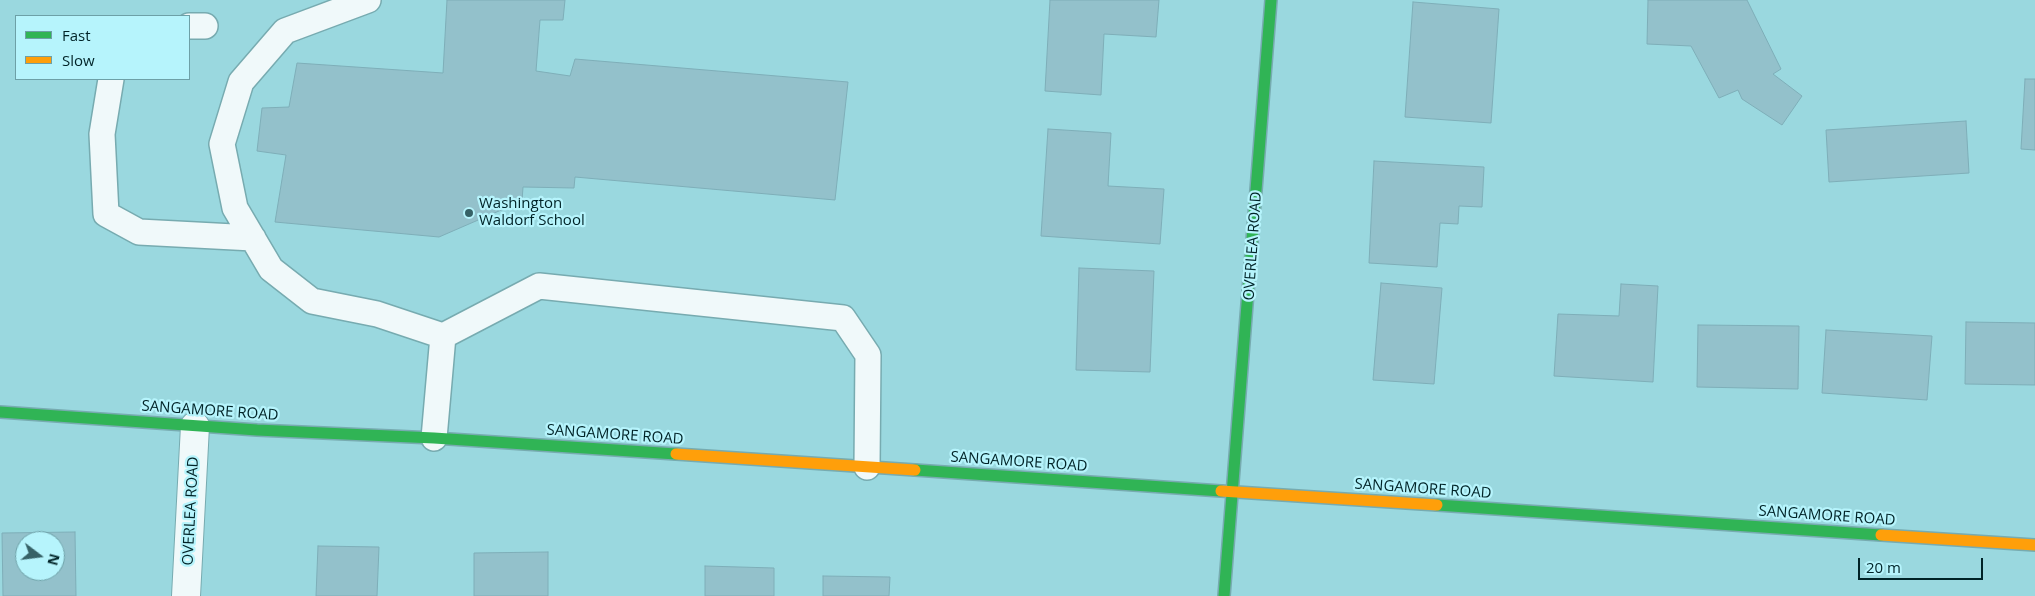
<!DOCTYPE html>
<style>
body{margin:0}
#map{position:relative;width:2035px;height:596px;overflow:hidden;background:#9ad8df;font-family:"Open Sans",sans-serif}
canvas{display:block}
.legend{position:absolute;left:15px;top:15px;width:175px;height:65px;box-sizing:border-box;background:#b6f4fc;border:1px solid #6da0a7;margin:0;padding:6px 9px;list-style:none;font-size:15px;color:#002327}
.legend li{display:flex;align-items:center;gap:10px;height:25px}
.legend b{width:25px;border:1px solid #6da0a7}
.north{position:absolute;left:15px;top:531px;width:50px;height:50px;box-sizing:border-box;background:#b6f4fc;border:1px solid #6da0a7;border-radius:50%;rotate:105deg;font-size:14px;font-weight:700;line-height:20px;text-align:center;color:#002327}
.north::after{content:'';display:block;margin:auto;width:18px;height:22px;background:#366267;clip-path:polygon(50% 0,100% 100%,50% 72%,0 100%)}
.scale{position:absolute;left:1858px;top:558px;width:125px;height:22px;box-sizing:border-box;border:2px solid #002327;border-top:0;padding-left:6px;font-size:15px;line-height:18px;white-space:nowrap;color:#002327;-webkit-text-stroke:4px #b6f4fc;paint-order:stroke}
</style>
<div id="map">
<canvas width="2035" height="596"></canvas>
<ul class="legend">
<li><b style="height:6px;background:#30b455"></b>Fast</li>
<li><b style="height:6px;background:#ff9f0a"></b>Slow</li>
</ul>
<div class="north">N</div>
<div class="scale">20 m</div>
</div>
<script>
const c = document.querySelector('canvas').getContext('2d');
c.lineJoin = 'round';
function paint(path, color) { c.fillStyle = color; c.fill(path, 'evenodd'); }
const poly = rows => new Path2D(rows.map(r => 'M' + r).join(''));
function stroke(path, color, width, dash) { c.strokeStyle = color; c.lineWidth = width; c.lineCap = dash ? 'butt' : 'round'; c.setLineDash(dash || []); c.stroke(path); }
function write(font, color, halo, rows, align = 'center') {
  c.font = font + ' "Open Sans",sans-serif'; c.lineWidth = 4.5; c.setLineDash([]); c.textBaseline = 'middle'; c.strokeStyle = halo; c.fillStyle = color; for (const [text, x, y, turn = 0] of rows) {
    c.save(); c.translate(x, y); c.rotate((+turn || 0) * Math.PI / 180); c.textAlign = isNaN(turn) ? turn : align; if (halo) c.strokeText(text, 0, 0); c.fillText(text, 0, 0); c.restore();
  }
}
const building = poly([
 [447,0,565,0,563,20,540,20,536,71,570,76,575,59,848,82,835,200,575,177,574,188,523,187,522,201,439,237,275,222,286,155,257,151,262,108,289,107,297,63,443,73,447,0],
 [1050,0,1159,0,1156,37,1104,34,1101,95,1045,91,1050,0],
 [1648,0,1747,0,1781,69,1773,74,1802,96,1782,125,1742,99,1738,90,1719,98,1691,46,1647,44,1648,0],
 [1413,2,1499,9,1491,123,1405,117,1413,2],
 [2025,79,2035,79,2035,150,2021,149,2025,79],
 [1966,121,1969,173,1829,182,1826,130,1966,121],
 [1048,129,1111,133,1108,186,1164,189,1160,244,1041,236,1048,129],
 [1374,161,1484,167,1482,207,1459,206,1458,224,1440,223,1437,267,1369,263,1374,161],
 [1079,268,1154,271,1150,372,1076,370,1079,268],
 [1381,283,1442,288,1434,384,1373,380,1381,283],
 [1621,284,1658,286,1653,382,1554,376,1558,314,1619,316,1621,284],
 [1966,322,2035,323,2035,385,1965,384,1966,322],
 [1698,325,1799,326,1798,389,1697,387,1698,325],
 [1826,330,1932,336,1927,400,1822,393,1826,330],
 [75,532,76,596,3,596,2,533,75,532],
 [25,541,55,541,55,571,25,571,25,541],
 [318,546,379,547,377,596,316,596,318,546],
 [548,552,548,596,474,596,474,553,548,552],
 [705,566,774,568,774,596,705,596,705,566],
 [823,576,890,577,889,596,823,596,823,576]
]);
paint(building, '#93c1cb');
stroke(building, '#7eaeb8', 1);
const lane = poly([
 [368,0,285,31,241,82,222,144,235,208,271,269,312,301,377,314,443,336],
 [189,26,205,26],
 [111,79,102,134,106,214,139,232,253,238],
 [434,438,443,336,539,286,843,318,868,355,867,467]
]);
const street = poly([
 [186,596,195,426]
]);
const fast = poly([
 [0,412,257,430,434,438,676,454],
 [915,470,1221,491],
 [1437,505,1881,535],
 [1224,596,1271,0]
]);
const slow = poly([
 [676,454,915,470],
 [1221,491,1437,505],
 [1881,535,2035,545]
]);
stroke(lane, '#77abb0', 28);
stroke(street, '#77abb0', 30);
stroke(fast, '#77abb0', 14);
stroke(slow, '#77abb0', 14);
stroke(lane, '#f0f9fa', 25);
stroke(street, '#f0f9fa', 28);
stroke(fast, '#30b455', 11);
stroke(slow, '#ff9f0a', 11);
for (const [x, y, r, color] of [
 [469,213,5,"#366267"]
]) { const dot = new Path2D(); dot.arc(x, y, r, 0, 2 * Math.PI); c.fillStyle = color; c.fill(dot); stroke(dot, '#b6f4fc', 2); }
write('15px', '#002327', '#b6f4fc', [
 ["Washington",479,204],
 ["Waldorf School",479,221]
], 'left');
write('15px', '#002327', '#b6f4fc', [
 ["OVERLEA ROAD",1253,246,-86],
 ["SANGAMORE ROAD",210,411,4],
 ["SANGAMORE ROAD",615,435,4],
 ["SANGAMORE ROAD",1019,462,4],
 ["SANGAMORE ROAD",1423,489,4],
 ["OVERLEA ROAD",191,511,-87],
 ["SANGAMORE ROAD",1827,516,4]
]);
</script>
